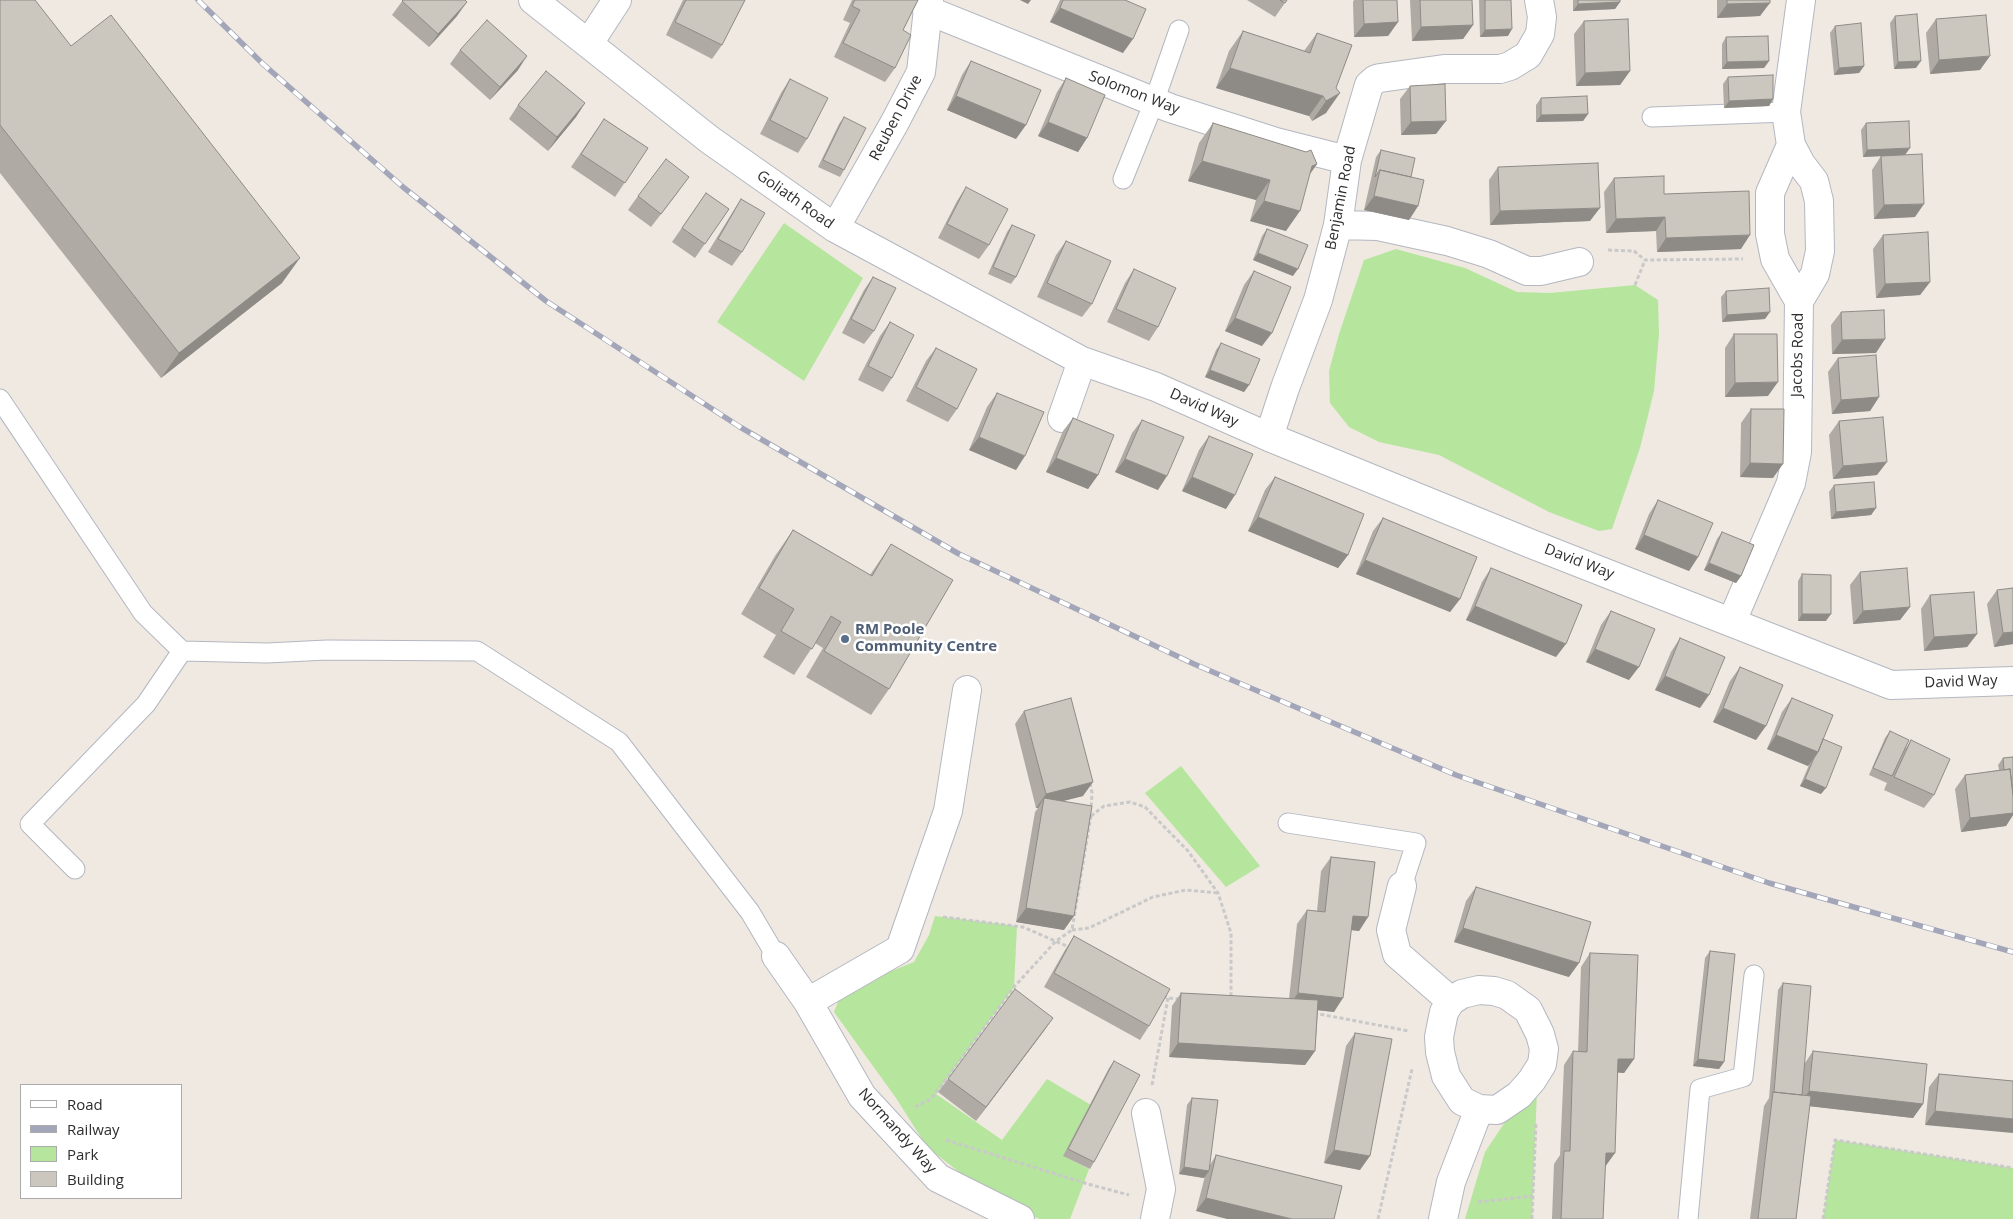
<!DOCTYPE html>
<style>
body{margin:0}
#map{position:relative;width:2013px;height:1219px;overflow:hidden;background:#efe9e1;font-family:"Open Sans",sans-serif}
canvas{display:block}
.legend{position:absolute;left:20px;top:1084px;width:162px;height:115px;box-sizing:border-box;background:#fff;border:1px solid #ababab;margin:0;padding:6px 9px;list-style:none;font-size:15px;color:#2e2e2e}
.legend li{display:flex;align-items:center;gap:10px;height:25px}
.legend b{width:25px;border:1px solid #ababab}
</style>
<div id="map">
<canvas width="2013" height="1219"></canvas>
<ul class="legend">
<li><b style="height:6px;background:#fff"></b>Road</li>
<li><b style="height:6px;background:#a3a6b8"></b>Railway</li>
<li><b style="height:14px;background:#b6e59e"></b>Park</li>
<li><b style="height:14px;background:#cbc7bf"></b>Building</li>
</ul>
</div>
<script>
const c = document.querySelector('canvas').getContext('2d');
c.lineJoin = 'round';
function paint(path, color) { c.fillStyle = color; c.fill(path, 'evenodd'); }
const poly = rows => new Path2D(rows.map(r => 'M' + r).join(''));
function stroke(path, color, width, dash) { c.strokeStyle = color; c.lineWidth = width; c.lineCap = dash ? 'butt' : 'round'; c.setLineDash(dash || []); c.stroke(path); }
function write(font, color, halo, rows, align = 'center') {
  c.font = font + ' "Open Sans",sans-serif'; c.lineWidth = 5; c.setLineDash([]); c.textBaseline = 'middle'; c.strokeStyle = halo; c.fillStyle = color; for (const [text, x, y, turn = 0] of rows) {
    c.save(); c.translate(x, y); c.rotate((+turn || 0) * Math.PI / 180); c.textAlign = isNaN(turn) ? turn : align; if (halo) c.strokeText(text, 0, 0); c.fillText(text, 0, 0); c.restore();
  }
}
paint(poly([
 [784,223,863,278,804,381,717,322],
 [1396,249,1465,268,1517,292,1550,293,1635,285,1658,300,1659,334,1654,391,1640,448,1612,529,1599,531,1549,512,1439,455,1379,442,1349,427,1330,403,1329,371,1339,334,1364,260],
 [1181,766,1260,866,1226,887,1145,793],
 [935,916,1017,926,1014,987,936,1094,1002,1140,1047,1079,1091,1105,1064,1156,1089,1169,1070,1219,1040,1219,1027,1214,977,1186,927,1147,896,1098,834,1012,840,997,884,974,914,962,929,935],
 [1537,1090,1532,1219,1465,1219,1485,1152,1507,1119],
 [1835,1140,2013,1168,2013,1219,1823,1219]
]), '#b6e59e');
const service = poly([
 [1652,117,1786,112],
 [1123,179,1154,102,1179,30],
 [0,399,143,613,182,651,267,653,327,650,477,651,619,742,750,912,776,956],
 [1288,823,1416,843,1402,886],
 [75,869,30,824,146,704,182,651],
 [1688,1219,1700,1089,1743,1077,1754,975]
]);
const minor = poly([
 [533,0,710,140,835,228,1082,361,1156,387,1269,437,1529,543,1891,685,2013,681],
 [927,10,1170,108,1276,142,1347,160],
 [589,43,617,0],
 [1791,145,1801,164,1814,181,1819,201,1820,251,1815,274,1799,301],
 [1338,225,1378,226,1447,241,1489,254,1527,271,1541,271,1579,262],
 [835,228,895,122,921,72,929,0],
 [1062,418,1082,361],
 [1269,437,1285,388,1318,300,1338,225,1347,160,1369,85,1376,79,1380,78,1444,69,1500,69,1510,66,1528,55,1540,34,1542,17,1539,0],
 [1732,621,1791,483,1797,452,1799,301,1775,259,1770,234,1770,193,1791,145,1786,112,1801,0],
 [1402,886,1391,930,1397,954,1451,1001],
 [776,956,808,1002,862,1096,938,1178,1020,1219],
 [1479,990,1494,991,1507,995,1528,1010,1540,1034,1544,1049,1542,1064,1532,1080,1519,1095,1497,1110,1479,1109,1462,1101,1446,1076,1440,1052,1439,1037,1444,1012,1451,1001,1462,994,1479,990],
 [808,1002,900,949,948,811,967,690],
 [1146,1113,1161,1189,1155,1219],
 [1443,1219,1451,1182,1479,1109]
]);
stroke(service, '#b4b7c1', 21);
stroke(minor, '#b4b7c1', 30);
stroke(poly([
 [1608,250,1634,251,1645,260,1743,259],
 [1635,285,1645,260],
 [1090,783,1092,793,1091,809],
 [1091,816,1104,806,1130,802,1145,807,1188,851,1218,893,1231,933,1231,998],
 [943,917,1023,927,1069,947],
 [1072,930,1089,928,1153,897,1186,890,1218,893],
 [1163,996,1168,998,1179,999],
 [1314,1013,1409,1031],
 [1152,1085,1168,998],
 [915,1107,931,1099,1014,987,1056,941,1072,930,1091,815],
 [946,1140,1088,1184,1129,1195],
 [1478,1202,1533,1196],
 [1378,1219,1412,1069],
 [1532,1219,1536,1122],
 [1823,1219,1835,1140,2013,1168]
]), '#c9c9c9', 3, [4, 2.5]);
stroke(service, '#fff', 19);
stroke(minor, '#fff', 28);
const rail = poly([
 [198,0,263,64,403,187,546,301,740,427,959,554,1194,664,1456,775,1769,883,2013,952]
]);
stroke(rail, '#a3a6b8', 5.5);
stroke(rail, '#fff', 4, [11]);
paint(poly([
 [0,0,71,46,282,283,161,378,0,173],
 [403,0,457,16,429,47,392,15],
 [683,0,745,0,722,45,712,59,666,35],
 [852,0,918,0,903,30,895,68,885,82,834,57,850,23,843,20],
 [1060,0,1125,0,1123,53,1050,22],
 [1247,0,1287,0,1275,17],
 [1354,0,1397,0,1398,22,1388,36,1354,37,1353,2],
 [1410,0,1472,0,1473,25,1463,39,1412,41],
 [1479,0,1511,0,1508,36,1480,37],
 [1573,0,1620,0,1620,2,1615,9,1573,11],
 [1717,0,1770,0,1760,16,1717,18],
 [1895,16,1916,68,1894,69,1890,23],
 [1936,19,1980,70,1930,74,1926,33],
 [1584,21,1630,71,1620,85,1576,86,1574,34],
 [1835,26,1864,66,1859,73,1834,75,1830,33],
 [1243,31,1304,51,1317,33,1352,45,1326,113,1312,121,1309,116,1216,88,1229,51],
 [1726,37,1769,61,1764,68,1722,69,1722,44],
 [460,50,518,70,490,100,450,64],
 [971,61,1016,139,947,110,962,75],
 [1728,77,1773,99,1769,106,1724,108,1723,84],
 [1066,78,1087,138,1078,152,1038,136,1057,92],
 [790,79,807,139,798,153,760,134,781,93],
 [1410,86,1436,134,1401,135,1400,99],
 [1541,98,1588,114,1583,121,1536,122,1536,105],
 [585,103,576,117,548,151,509,119,518,105],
 [844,117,844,170,840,177,818,167,839,124],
 [604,119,648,148,615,197,571,167],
 [1213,123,1317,164,1309,175,1286,231,1250,221,1256,200,1188,181,1199,143],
 [1866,123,1905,155,1915,217,1874,219,1872,170,1881,156,1863,157,1861,130],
 [1381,150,1411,177,1418,206,1409,220,1364,210,1376,157],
 [1498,167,1590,221,1490,225,1489,180],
 [1614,178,1664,194,1741,249,1657,252,1656,231,1606,233,1604,192],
 [966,187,989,245,979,259,938,238,957,201],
 [679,191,651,227,628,210,638,196],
 [706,193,729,209,695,258,672,242],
 [741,199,742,252,732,266,708,252,732,213],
 [1012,225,1016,277,1011,284,988,274,1007,232],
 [1267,229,1293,276,1253,260,1262,236],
 [1883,235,1930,282,1920,295,1876,298,1873,249],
 [1066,241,1092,304,1082,317,1037,297,1056,255],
 [1134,269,1158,327,1149,341,1107,322,1125,283],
 [1254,271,1262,346,1225,331,1244,285],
 [873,277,874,331,864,344,842,333,864,290],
 [1726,291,1765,319,1722,322,1721,297],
 [1841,312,1876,353,1832,354,1831,325],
 [890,322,892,378,883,392,858,380,880,336],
 [1734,334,1768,396,1725,397,1725,348],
 [1221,343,1249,385,1244,392,1205,377,1216,350],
 [936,348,957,409,948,422,906,401,926,361],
 [1838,358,1879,397,1870,411,1832,414,1828,372],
 [997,393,1016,470,969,450,987,407],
 [1751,409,1773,478,1740,477,1741,423],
 [1073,418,1098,475,1088,489,1046,472,1063,431],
 [1142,420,1158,490,1115,472,1132,433],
 [1839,421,1877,475,1833,479,1829,435],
 [1209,436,1226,509,1182,491,1199,450],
 [1275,477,1348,555,1338,568,1248,531,1265,490],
 [1834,485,1876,508,1871,515,1831,519,1829,492],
 [1658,500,1698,557,1689,571,1635,549,1649,514],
 [1383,518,1460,599,1450,612,1356,574,1373,531],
 [793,530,870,575,891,544,889,689,871,715,806,677,823,648,815,643,794,675,763,657,776,635,741,614,775,556],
 [1722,532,1741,576,1736,583,1704,570,1717,539],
 [1491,568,1556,657,1466,620,1482,582],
 [1860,572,1910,607,1900,620,1853,624,1850,585],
 [1802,574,1826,621,1798,621,1798,581],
 [1997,590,2013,644,1994,647,1987,604],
 [1930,595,1977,634,1967,647,1924,651,1921,609],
 [1611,611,1629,680,1586,662,1601,625],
 [1680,638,1700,708,1655,690,1671,652],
 [1740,667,1756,740,1713,722,1730,681],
 [1792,698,1823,739,1821,794,1800,786,1809,765,1808,766,1767,749,1782,712],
 [1024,711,1083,796,1063,801,1064,930,1016,922,1035,812,1038,808,1036,808,1015,724],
 [1890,731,1906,748,1911,740,1934,795,1924,808,1884,790,1887,783,1869,775,1885,738],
 [2013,757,2013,815,2006,826,1961,832,1955,789,1965,775,1999,770,1998,765,2003,758],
 [1331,857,1368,917,1359,931,1351,930,1334,1012,1318,1010,1315,1051,1305,1065,1169,1057,1172,1006,1181,993,1289,999,1297,924,1307,910,1317,911,1321,871],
 [1476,887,1569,977,1454,942,1466,901],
 [1074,936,1149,1026,1140,1040,1044,987,1065,950],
 [1710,951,1724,1062,1719,1069,1693,1066,1705,958],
 [1590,953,1634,1059,1624,1073,1618,1072,1605,1167,1603,1219,1552,1219,1554,1164,1560,1155,1564,1065,1573,1051,1578,1052,1581,967],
 [1783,983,1805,1063,1813,1051,1923,1104,1913,1118,1809,1106,1796,1219,1750,1219,1764,1106,1769,1098,1778,990],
 [1053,1018,976,1121,938,1092,948,1079],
 [1355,1033,1360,1170,1324,1163,1346,1046],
 [1114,1061,1094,1162,1090,1169,1063,1156,1109,1068],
 [1939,1074,2013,1081,1925,1125,1929,1087],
 [1192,1098,1210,1165,1216,1155,1334,1219,1196,1211,1205,1176,1204,1178,1179,1174,1187,1105]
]), '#afaba4');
paint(poly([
 [1020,0,1031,0,1028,4],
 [467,2,457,16,429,47,438,34],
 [1620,2,1615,9,1573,11,1578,4],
 [1770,3,1760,16,1717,18,1727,4],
 [1060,8,1133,39,1123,53,1050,22],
 [1398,22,1388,36,1354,37,1364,24],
 [1473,25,1463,39,1412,41,1421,27],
 [1512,29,1508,36,1480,37,1485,30],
 [527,56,518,70,490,100,500,87],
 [1990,56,1980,70,1930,74,1939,60],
 [1769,61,1764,68,1722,69,1727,62],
 [1921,61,1916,68,1894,69,1898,62],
 [1864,66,1859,73,1834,75,1839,68],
 [1230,68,1323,96,1309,116,1216,88],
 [1630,71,1620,85,1576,86,1585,73],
 [1340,93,1326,113,1312,121,1326,101],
 [956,96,1026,125,1016,139,947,110],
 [1773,99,1769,106,1724,108,1729,101],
 [585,103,576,117,548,151,557,137],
 [1588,114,1583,121,1536,122,1541,115],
 [1446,121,1436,134,1401,135,1411,122],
 [1048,122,1087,138,1078,152,1038,136],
 [1910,148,1905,155,1863,157,1867,150],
 [1202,161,1270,180,1256,200,1188,181],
 [1317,164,1303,184,1312,166],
 [1374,196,1418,206,1409,220,1364,210],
 [1264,201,1300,211,1286,231,1250,221],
 [1924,204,1915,217,1874,219,1884,205],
 [1600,208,1590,221,1490,225,1500,211],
 [1665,217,1656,231,1606,233,1616,219],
 [1750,235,1741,249,1657,252,1666,238],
 [1258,253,1298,269,1293,276,1253,260],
 [300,258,282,283,161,378,179,353],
 [1930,282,1920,295,1876,298,1885,284],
 [1770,312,1765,319,1722,322,1727,315],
 [1235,318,1272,333,1262,346,1225,331],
 [1885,339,1876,353,1832,354,1842,340],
 [1210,370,1249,385,1244,392,1205,377],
 [1778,382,1768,396,1725,397,1735,383],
 [1879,397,1870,411,1832,414,1841,400],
 [979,437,1025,456,1016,470,969,450],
 [1056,458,1098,475,1088,489,1046,472],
 [1125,459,1167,476,1158,490,1115,472],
 [1887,462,1877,475,1833,479,1843,466],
 [1750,463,1783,464,1773,478,1740,477],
 [1192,477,1235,495,1226,509,1182,491],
 [1876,508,1871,515,1831,519,1836,512],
 [1258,517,1348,555,1338,568,1248,531],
 [1644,535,1698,557,1689,571,1635,549],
 [1365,560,1460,599,1450,612,1356,574],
 [1709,563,1741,576,1736,583,1704,570],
 [1475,606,1566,644,1556,657,1466,620],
 [1910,607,1900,620,1853,624,1863,611],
 [1802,614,1831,614,1826,621,1798,621],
 [2013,632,2013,644,1994,647,2003,633],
 [1977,634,1967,647,1924,651,1934,637],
 [1595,649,1639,667,1629,680,1586,662],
 [1665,676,1709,695,1700,708,1655,690],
 [1723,708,1766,726,1756,740,1713,722],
 [1776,735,1818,752,1808,766,1767,749],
 [1805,779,1826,788,1821,794,1800,786],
 [1093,782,1083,796,1043,806,1044,798,1038,808,1036,808,1046,794],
 [2013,813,2013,815,2006,826,1961,832,1970,818],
 [1026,908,1074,916,1064,930,1016,922],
 [1353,916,1368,917,1359,931,1343,929],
 [1463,928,1579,963,1569,977,1454,942],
 [1298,993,1343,998,1334,1012,1288,1007],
 [1053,1018,1044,1031,976,1121,986,1107],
 [1178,1043,1315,1051,1305,1065,1169,1057],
 [1618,1059,1634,1059,1624,1073,1609,1072],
 [1698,1059,1724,1062,1719,1069,1693,1066],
 [1809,1091,1923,1104,1913,1118,1799,1105],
 [1935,1111,2013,1119,2013,1133,1925,1125],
 [1334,1150,1370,1156,1360,1170,1324,1163],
 [1606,1153,1615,1153,1605,1167],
 [1184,1167,1209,1171,1204,1178,1179,1174],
 [1206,1198,1292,1219,1227,1219,1196,1211]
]), '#8e8b86');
const building = poly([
 [0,0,35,0,71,46,111,15,300,258,179,353,0,125,0,0],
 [403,0,465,0,467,2,438,34,402,1,403,0],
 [686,0,745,0,722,45,675,22,686,0],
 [855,0,918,0,903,30,911,35,895,68,843,43,860,10,852,6,855,0],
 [1063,0,1125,0,1146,9,1133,39,1060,8,1063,0],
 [1280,0,1287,0,1285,3,1280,0],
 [1363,0,1397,0,1398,22,1364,24,1363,0],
 [1420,0,1472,0,1473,25,1421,27,1420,0],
 [1485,0,1511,0,1512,29,1485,30,1485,0],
 [1578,0,1620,0,1620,2,1578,4,1578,0],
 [1727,0,1770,0,1770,3,1727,4,1727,0],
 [1917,14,1921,61,1898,62,1895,16,1917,14],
 [1986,15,1990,56,1939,60,1936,19,1986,15],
 [1628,19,1630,71,1585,73,1584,21,1628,19],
 [487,20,527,56,500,87,460,50,487,20],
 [1861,23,1864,66,1839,68,1835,26,1861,23],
 [1243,31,1310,53,1317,33,1352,45,1336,88,1340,93,1326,101,1323,96,1230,68,1243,31],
 [1768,36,1769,61,1727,62,1726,37,1768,36],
 [971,61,1041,90,1026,125,956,96,971,61],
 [546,71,585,103,557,137,518,105,546,71],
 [1773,75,1773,99,1729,101,1728,77,1773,75],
 [1066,78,1105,95,1087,138,1048,122,1066,78],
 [790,79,828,98,807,139,770,120,790,79],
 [1445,84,1446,121,1411,122,1410,86,1445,84],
 [1587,96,1588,114,1541,115,1541,98,1587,96],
 [844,117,866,128,844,170,823,160,844,117],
 [604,119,648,148,625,183,581,154,604,119],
 [1909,121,1910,148,1867,150,1866,123,1909,121],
 [1213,123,1306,152,1311,150,1317,164,1312,166,1300,211,1264,201,1270,180,1202,161,1213,123],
 [1381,150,1415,158,1411,177,1380,170,1375,177,1381,150],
 [1922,154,1924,204,1884,205,1881,156,1922,154],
 [666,159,689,177,661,214,638,196,666,159],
 [1598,163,1600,208,1500,211,1498,167,1598,163],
 [1380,170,1424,180,1418,206,1374,196,1380,170],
 [1664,176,1664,194,1749,191,1750,235,1666,238,1665,217,1616,219,1614,178,1664,176],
 [966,187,1008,209,989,245,947,224,966,187],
 [706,193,729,209,705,244,682,228,706,193],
 [741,199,765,213,742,252,718,239,741,199],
 [1012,225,1035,235,1016,277,993,267,1012,225],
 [1267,229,1308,245,1298,269,1258,253,1267,229],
 [1928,232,1930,282,1885,284,1883,235,1928,232],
 [1066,241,1111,261,1092,304,1047,283,1066,241],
 [1134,269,1176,288,1158,327,1116,309,1134,269],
 [1254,271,1291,287,1272,333,1235,318,1254,271],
 [873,277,896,288,874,331,851,319,873,277],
 [1769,288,1770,312,1727,315,1726,291,1769,288],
 [1884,310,1885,339,1842,340,1841,312,1884,310],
 [890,322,914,335,892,378,868,366,890,322],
 [1734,334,1777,334,1778,382,1735,383,1734,334],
 [1221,343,1260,359,1249,385,1210,370,1221,343],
 [936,348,977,369,957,409,916,387,936,348],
 [1876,355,1879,397,1841,400,1838,358,1876,355],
 [997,393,1044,412,1025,456,979,437,997,393],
 [1751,409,1784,409,1783,464,1750,463,1751,409],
 [1883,417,1887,462,1843,466,1839,421,1883,417],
 [1073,418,1114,435,1098,475,1056,458,1073,418],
 [1142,420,1184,437,1167,476,1125,459,1142,420],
 [1209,436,1253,454,1235,495,1192,477,1209,436],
 [1275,477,1364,514,1348,555,1258,517,1275,477],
 [1874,482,1876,508,1836,512,1834,485,1874,482],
 [1658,500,1713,523,1698,557,1644,535,1658,500],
 [1383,518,1477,557,1460,599,1365,560,1383,518],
 [793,530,872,576,891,544,953,580,889,689,824,651,841,622,831,616,812,649,781,631,794,609,759,588,793,530],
 [1722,532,1754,545,1741,576,1709,563,1722,532],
 [1491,568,1582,605,1566,644,1475,606,1491,568],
 [1907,568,1910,607,1863,611,1860,572,1907,568],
 [1802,574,1831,575,1831,614,1802,614,1802,574],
 [2013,588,2013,632,2003,633,1997,590,2013,588],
 [1974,592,1977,634,1934,637,1930,595,1974,592],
 [1611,611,1655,629,1639,667,1595,649,1611,611],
 [1680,638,1725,657,1709,695,1665,676,1680,638],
 [1740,667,1783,685,1766,726,1723,708,1740,667],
 [1071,698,1093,782,1046,794,1024,711,1071,698],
 [1792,698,1833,715,1818,752,1776,735,1792,698],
 [1890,731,1909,740,1892,776,1873,768,1890,731],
 [1823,739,1842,747,1826,788,1805,779,1814,758,1818,752,1823,739],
 [1911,740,1950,759,1934,795,1894,777,1911,740],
 [2013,757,2013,795,2010,769,2004,770,2003,758,2013,757],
 [2010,769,2013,794,2013,813,1970,818,1965,775,2010,769],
 [1044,798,1092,806,1074,916,1026,908,1044,798],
 [1331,857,1375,862,1368,917,1353,916,1343,998,1298,993,1307,910,1325,912,1331,857],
 [1476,887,1591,922,1579,963,1463,928,1476,887],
 [1074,936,1170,989,1149,1026,1054,973,1074,936],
 [1710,951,1735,954,1724,1062,1698,1059,1710,951],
 [1590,953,1638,955,1634,1059,1618,1059,1615,1153,1606,1153,1603,1219,1561,1219,1564,1151,1570,1151,1573,1051,1587,1052,1590,953],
 [1783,983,1811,986,1802,1095,1774,1092,1783,983],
 [1015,989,1053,1018,986,1107,948,1079,1015,989],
 [1181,993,1318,1000,1315,1051,1178,1043,1181,993],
 [1355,1033,1392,1039,1370,1156,1334,1150,1355,1033],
 [1813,1051,1927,1064,1923,1104,1809,1091,1813,1051],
 [1114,1061,1140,1075,1094,1162,1068,1149,1114,1061],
 [1939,1074,2013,1081,2013,1119,1935,1111,1939,1074],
 [1773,1092,1811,1096,1796,1219,1758,1219,1773,1092],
 [1192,1098,1218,1100,1209,1171,1184,1167,1192,1098],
 [1216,1155,1342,1186,1334,1219,1292,1219,1206,1198,1216,1155]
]);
paint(building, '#cbc7bf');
stroke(building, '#8e8b86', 1);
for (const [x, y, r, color] of [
 [845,639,5,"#5c6f8a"]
]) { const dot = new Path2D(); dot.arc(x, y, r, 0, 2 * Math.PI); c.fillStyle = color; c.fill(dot); stroke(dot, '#fff', 2); }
write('15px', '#2e2e2e', '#fff', [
 ["Solomon Way",1134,93,21],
 ["Reuben Drive",896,118,-62],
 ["Benjamin Road",1341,198,-79],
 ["Goliath Road",795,200,35],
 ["Jacobs Road",1798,355,-89],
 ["David Way",1204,408,24],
 ["David Way",1579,562,21],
 ["David Way",1961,682,-2],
 ["Normandy Way",897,1131,48]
]);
write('bold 15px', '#4e5e75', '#fff', [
 ["RM Poole",855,630],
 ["Community Centre",855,647]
], 'left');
</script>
